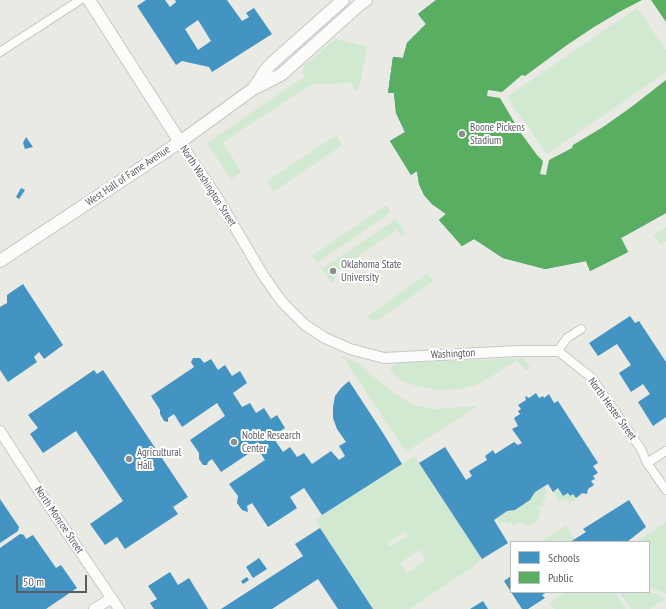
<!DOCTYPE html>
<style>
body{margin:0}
#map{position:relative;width:666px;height:609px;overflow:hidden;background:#eaeae4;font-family:"PT Sans Narrow",sans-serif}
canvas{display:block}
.legend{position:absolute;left:510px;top:541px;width:140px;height:52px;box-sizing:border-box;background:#fff;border:1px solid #bdbec0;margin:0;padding:5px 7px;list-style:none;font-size:12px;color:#595c62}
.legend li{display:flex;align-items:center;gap:8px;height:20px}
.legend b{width:20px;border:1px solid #bdbec0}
.scale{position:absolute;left:16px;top:575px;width:71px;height:18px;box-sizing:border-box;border:2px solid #595c62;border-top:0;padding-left:5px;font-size:12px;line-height:14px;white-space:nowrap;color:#595c62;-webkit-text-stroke:3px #fff;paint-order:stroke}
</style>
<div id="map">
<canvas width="666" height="609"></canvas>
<ul class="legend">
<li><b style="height:11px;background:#4393c3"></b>Schools</li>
<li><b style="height:11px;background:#5aae61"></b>Public</li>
</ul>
<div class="scale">50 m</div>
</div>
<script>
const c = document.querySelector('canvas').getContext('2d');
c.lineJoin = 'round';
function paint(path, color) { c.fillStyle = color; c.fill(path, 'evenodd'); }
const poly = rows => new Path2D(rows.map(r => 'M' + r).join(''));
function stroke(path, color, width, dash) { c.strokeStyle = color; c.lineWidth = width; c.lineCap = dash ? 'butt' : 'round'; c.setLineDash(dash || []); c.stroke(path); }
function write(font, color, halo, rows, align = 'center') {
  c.font = font + ' "PT Sans Narrow",sans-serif'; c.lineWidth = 4; c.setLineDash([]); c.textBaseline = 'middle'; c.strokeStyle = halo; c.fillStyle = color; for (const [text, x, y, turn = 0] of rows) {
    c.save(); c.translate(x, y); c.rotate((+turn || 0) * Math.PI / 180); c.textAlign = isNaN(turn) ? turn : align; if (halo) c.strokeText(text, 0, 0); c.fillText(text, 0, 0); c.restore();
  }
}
paint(poly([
 [637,8,666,50,666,72,547,154,507,97],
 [335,39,367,47,359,89,354,90,352,83,312,84,223,142,240,170,240,173,231,179,207,143,304,77,302,70,305,65],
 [336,135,342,145,273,192,267,181],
 [386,205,391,212,317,263,312,256],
 [396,219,405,232,404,234,402,236,396,230,333,274,335,278,334,282,331,282,322,269],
 [666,227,666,241,660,245,654,235],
 [428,273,433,280,432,282,377,321,370,320,368,316],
 [342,356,356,362,391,391,414,405,435,409,478,406,406,452],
 [524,358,530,368,526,371,517,360,479,384,459,389,438,390,418,386,404,382,393,374,390,368,398,363],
 [414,456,482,559,474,566,409,609,373,609,315,520],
 [406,531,408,535,390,547,387,543],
 [419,550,426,560,407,573,400,563],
 [544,487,547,493,544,495,546,499,542,501,544,505,539,508,540,515,537,521,531,525,528,526,522,524,518,522,513,525,511,522,508,525,505,521,500,525,496,518,507,511,515,510,530,500,535,492],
 [558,488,563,496,568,493,570,496,573,494,576,498,582,493,584,494,570,503,568,500,565,502,563,499,559,501,553,492],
 [666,522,666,594,649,586,649,542,636,542],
 [566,525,575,539,570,542,540,542],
 [649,591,666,598,649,609,631,609,619,592,649,592],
 [565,592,614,592,626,609,554,609,550,603]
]), '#d1e8d1');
paint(poly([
 [146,0,165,0,170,7,176,2,175,0,227,0,242,21,249,17,246,13,254,8,272,34,212,72,209,67,182,61,176,65,137,6],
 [198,20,211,41,198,50,185,29],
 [436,0,498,0,445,44,435,56,429,75,427,94,431,112,444,139,474,184,483,197,504,220,519,229,538,234,557,236,573,231,588,224,648,190,666,177,666,213,621,238,628,252,590,271,586,261,545,269,503,258,474,239,462,246,439,220,446,214,432,204,424,195,419,184,417,171,411,175,390,141,405,132,396,113,394,93,388,93,393,57,403,58,407,43,426,24,418,14],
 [26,137,33,147,25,149,23,143],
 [21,188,25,190,19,199,16,197],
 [23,284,63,345,44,359,39,352,34,357,37,362,8,382,0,370,0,307,7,303,7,295],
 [630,316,635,323,639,321,666,362,666,417,653,426,638,402,650,394,643,384,631,392,619,373,631,365,617,344,598,356,589,343],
 [193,358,200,358,204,363,211,359,218,370,225,365,232,376,240,371,247,383,233,393,242,407,250,403,256,413,264,408,271,419,277,415,285,428,272,436,283,452,290,447,297,457,304,453,312,464,331,451,339,460,345,456,339,446,346,442,337,429,333,418,333,407,335,396,341,388,349,381,383,433,402,464,322,515,304,488,290,497,297,508,268,527,252,503,247,506,248,512,242,510,237,503,238,496,229,484,265,460,257,448,221,472,212,459,208,462,207,465,203,465,199,459,199,453,190,440,225,416,217,403,182,427,174,414,168,418,168,422,164,421,160,414,160,410,151,396,194,367,191,362],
 [94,370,97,374,103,370,188,497,173,507,178,514,125,549,117,537,105,545,90,524,123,501,76,431,43,453,30,434,38,428,28,415],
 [536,393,539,398,543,396,544,398,549,394,554,403,558,401,598,463,593,466,598,473,593,476,595,479,591,481,594,485,588,489,587,494,582,493,576,498,573,494,570,496,568,493,563,496,558,488,553,492,548,484,535,492,530,500,515,510,507,511,494,520,508,543,482,559,419,463,445,447,466,480,472,476,469,471,487,460,485,456,493,450,495,454,514,442,518,445,522,443,512,429,518,426,514,418,520,414,518,411,521,409,518,405,526,400,525,396,529,398],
 [0,499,19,527,18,531,0,543],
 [629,500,646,527,627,542,570,542,586,532,583,529],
 [320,528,373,609,338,609,318,579,272,609,221,609,303,556,295,544],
 [20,534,24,535,26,539,33,535,56,568,61,565,77,588,46,609,0,609,0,548],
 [259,558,267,569,253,578,246,567],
 [170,572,178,585,189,578,208,609,154,609,150,603,157,599,148,586],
 [511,576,511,592,547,592,542,595,545,598,528,609,522,609,504,581],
 [247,577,249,580,243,584,241,581],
 [483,601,488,609,470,609]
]), '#4393c3');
paint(poly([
 [436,0,642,0,621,11,594,27,567,45,525,76,522,75,502,92,488,90,487,96,500,98,520,132,537,155,543,161,540,174,546,175,549,160,572,148,573,145,603,127,630,108,666,80,666,213,621,238,628,252,590,271,586,261,545,269,503,258,474,239,462,246,439,220,446,214,432,204,424,195,419,184,417,171,411,175,390,141,405,132,396,113,394,93,388,93,393,57,403,58,407,43,426,24,418,14],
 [651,0,666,0,666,22]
]), '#5aae61');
const minor = poly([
 [0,52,80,0],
 [581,329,567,338,558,351,592,378,641,449,647,463,666,490],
 [647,463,666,451]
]);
const tertiary = poly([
 [180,142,217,197,263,275,277,295,283,303,305,325,325,338,350,349,384,358,517,351,558,351],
 [0,431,41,494,119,609],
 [94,609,112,598]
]);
const secondary = poly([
 [89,0,180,142],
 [254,88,265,71,272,63,343,0],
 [0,261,180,142,253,89,271,80,282,74,359,5,366,0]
]);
stroke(minor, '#c6c8c6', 10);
stroke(tertiary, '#c6c8c6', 12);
stroke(secondary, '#c5c6c5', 14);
stroke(minor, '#fcfcfb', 8);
stroke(tertiary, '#fcfcfb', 10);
stroke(secondary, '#fcfcfb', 12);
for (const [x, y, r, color] of [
 [462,134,4,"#8c8e90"],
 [333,271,4,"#8c8e90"],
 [234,442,4,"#8c8e90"],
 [129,459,4,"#8c8e90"]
]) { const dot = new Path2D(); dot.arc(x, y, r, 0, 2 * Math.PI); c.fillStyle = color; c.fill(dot); stroke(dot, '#fff', 1.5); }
write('11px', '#595c62', '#fff', [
 ["Boone Pickens",470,128],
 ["Stadium",470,141],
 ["Oklahoma State",341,265],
 ["University",341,278],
 ["Noble Research",242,436],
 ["Center",242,449],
 ["Agricultural",137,453],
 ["Hall",137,466]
], 'left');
write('11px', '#595c62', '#fff', [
 ["West Hall of Fame Avenue",128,176,-34],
 ["North Washington Street",208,186,57],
 ["Washington",453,354,-3],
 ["North Hester Street",612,409,54],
 ["North Monroe Street",59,520,56]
]);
</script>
